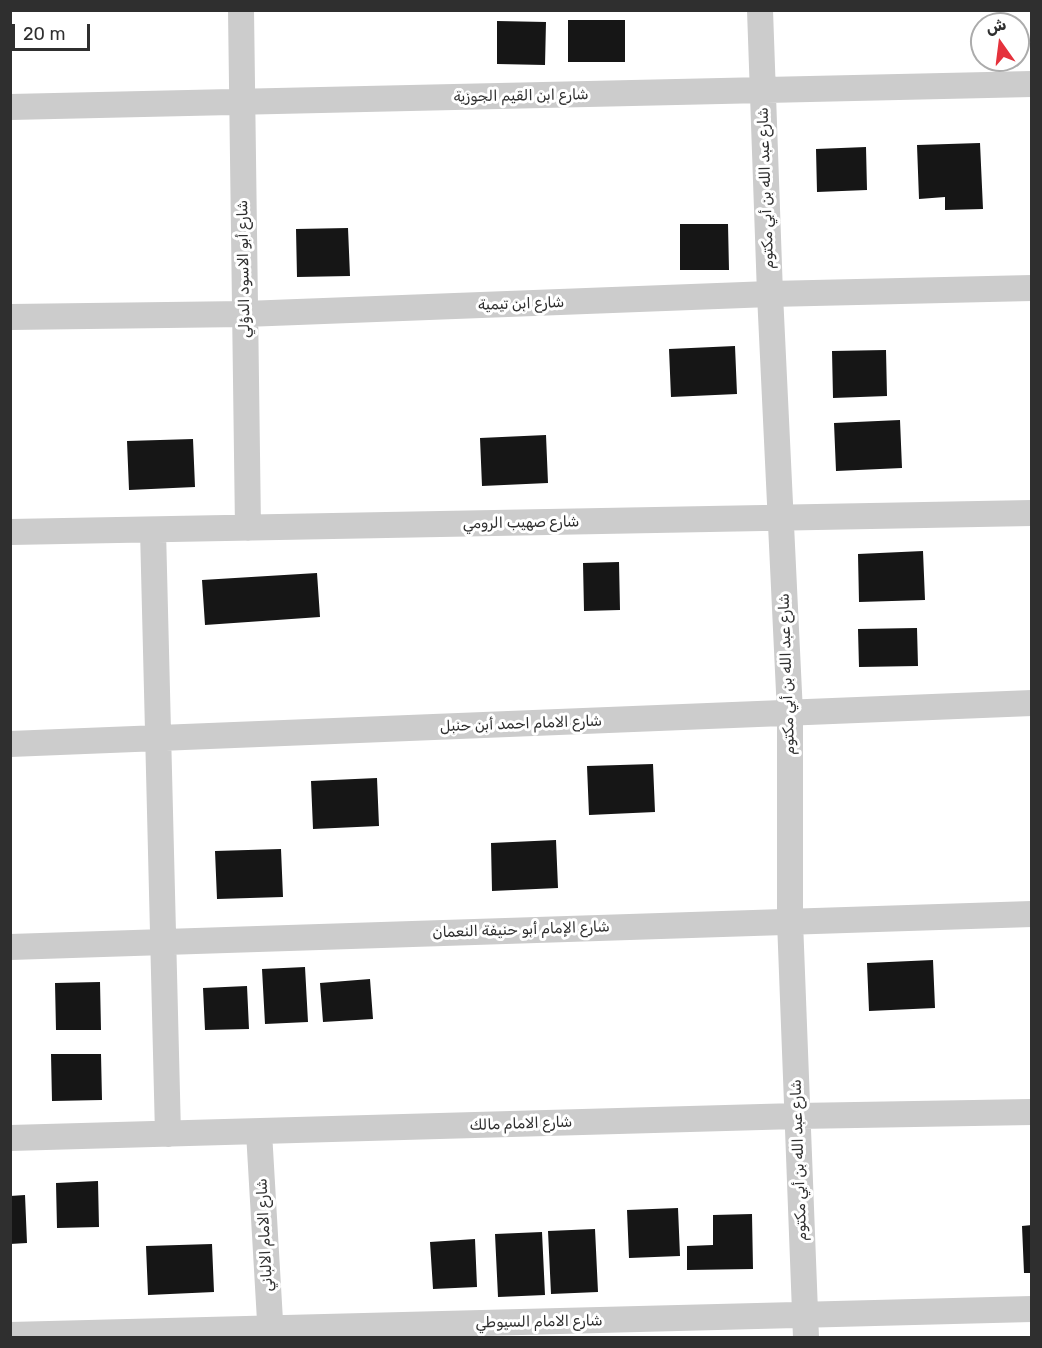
<!DOCTYPE html>
<meta charset="utf-8">
<style>
body{margin:0}
#map{position:relative;width:1042px;height:1348px;overflow:hidden;background:#fff;font-family:Rubik,Cairo,sans-serif}
canvas{display:block}
.frame{position:absolute;inset:0;border:12px solid #2f2f2f;pointer-events:none}
.north{position:absolute;left:970px;top:12px;width:60px;height:60px;box-sizing:border-box;background:#fff;border:2px solid #acacac;border-radius:50%;rotate:346deg;font-size:16px;font-weight:700;line-height:24px;text-align:center;color:#2f2f2f}
.north::after{content:'';display:block;margin:auto;width:21px;height:27px;background:#e5323c;clip-path:polygon(50% 0,100% 100%,50% 72%,0 100%)}
.scale{position:absolute;left:12px;top:24px;width:78px;height:27px;box-sizing:border-box;border:3px solid #2f2f2f;border-top:0;padding-left:8px;font-size:18px;line-height:21px;white-space:nowrap;color:#2f2f2f;-webkit-text-stroke:4px #fff;paint-order:stroke}
</style>
<div id="map">
<canvas width="1042" height="1348"></canvas>
<div class="frame"></div>
<div class="north">ش</div>
<div class="scale">20 m</div>
</div>
<script>
const c = document.querySelector('canvas').getContext('2d');
c.lineJoin = 'round';
function paint(path, color) { c.fillStyle = color; c.fill(path, 'evenodd'); }
const poly = rows => new Path2D(rows.map(r => 'M' + r).join(''));
function stroke(path, color, width, dash) { c.strokeStyle = color; c.lineWidth = width; c.lineCap = dash ? 'butt' : 'round'; c.setLineDash(dash || []); c.stroke(path); }
function write(font, color, halo, rows, align = 'center') {
  c.font = font + ' Rubik,Cairo,sans-serif'; c.lineWidth = 6; c.setLineDash([]); c.textBaseline = 'middle'; c.strokeStyle = halo; c.fillStyle = color; for (const [text, x, y, turn = 0] of rows) {
    c.save(); c.translate(x, y); c.rotate((+turn || 0) * Math.PI / 180); c.textAlign = isNaN(turn) ? turn : align; if (halo) c.strokeText(text, 0, 0); c.fillText(text, 0, 0); c.restore();
  }
}
paint(poly([
 [568,20,625,20,625,62,568,62],
 [497,21,546,22,545,65,497,64],
 [980,143,983,209,945,210,945,197,919,199,917,145],
 [866,147,867,190,817,192,816,149],
 [680,224,728,224,729,270,680,270],
 [348,228,350,276,297,277,296,229],
 [735,346,737,394,671,397,669,349],
 [886,350,887,396,833,398,832,351],
 [900,420,902,468,836,471,834,423],
 [546,435,548,483,482,486,480,438],
 [193,439,195,487,129,490,127,441],
 [923,551,925,600,859,602,858,554],
 [619,562,620,610,584,611,583,563],
 [317,573,320,617,205,625,202,580],
 [917,628,918,666,859,667,858,629],
 [653,764,655,812,589,815,587,766],
 [377,778,379,826,313,829,311,781],
 [556,840,558,888,492,891,491,843],
 [281,849,283,897,217,899,215,851],
 [933,960,935,1008,869,1011,867,963],
 [305,967,308,1022,265,1024,262,969],
 [370,979,373,1019,323,1022,320,983],
 [100,982,101,1030,56,1030,55,983],
 [247,986,249,1029,205,1030,203,988],
 [51,1054,101,1054,102,1100,52,1101],
 [98,1181,99,1227,57,1228,56,1183],
 [25,1195,27,1243,10,1244,10,1196],
 [678,1208,680,1256,629,1258,627,1210],
 [752,1214,753,1269,687,1270,687,1246,713,1245,713,1215],
 [1032,1225,1032,1273,1024,1273,1022,1226],
 [595,1229,598,1292,551,1294,548,1231],
 [542,1232,545,1295,498,1297,495,1234],
 [475,1239,477,1287,433,1289,430,1242],
 [212,1244,214,1292,148,1295,146,1246]
]), '#161616');
stroke(poly([
 [241,10,248,528],
 [760,10,770,294,790,713,790,921,806,1338],
 [10,107,1032,84],
 [10,317,245,314,770,294,1032,288],
 [153,530,168,1134],
 [10,532,1032,513],
 [10,744,1032,703],
 [10,947,1032,914],
 [259,1132,271,1338],
 [10,1138,797,1116,1032,1112],
 [10,1335,1032,1309]
]), '#ccc', 26);
write('15px', '#2f2f2f', '#fff', [
 ["شارع ابن القيم الجوزية",521,96,-1],
 ["شارع عبد الله بن أبي مكتوم",766,188,-92],
 ["شارع أبو الاسود الدؤلي",244,269,-91],
 ["شارع ابن تيمية",521,304,-2],
 ["شارع صهيب الرومي",521,523,-1],
 ["شارع عبد الله بن أبي مكتوم",787,674,-92],
 ["شارع الامام احمد أبن حنبل",521,724,-2],
 ["شارع الإمام أبو حنيفة النعمان",521,930,-2],
 ["شارع الامام مالك",521,1124,-2],
 ["شارع عبد الله بن أبي مكتوم",799,1160,-92],
 ["شارع الامام الالباني",265,1235,-93],
 ["شارع الامام السيوطي",539,1322,-1]
]);
</script>
